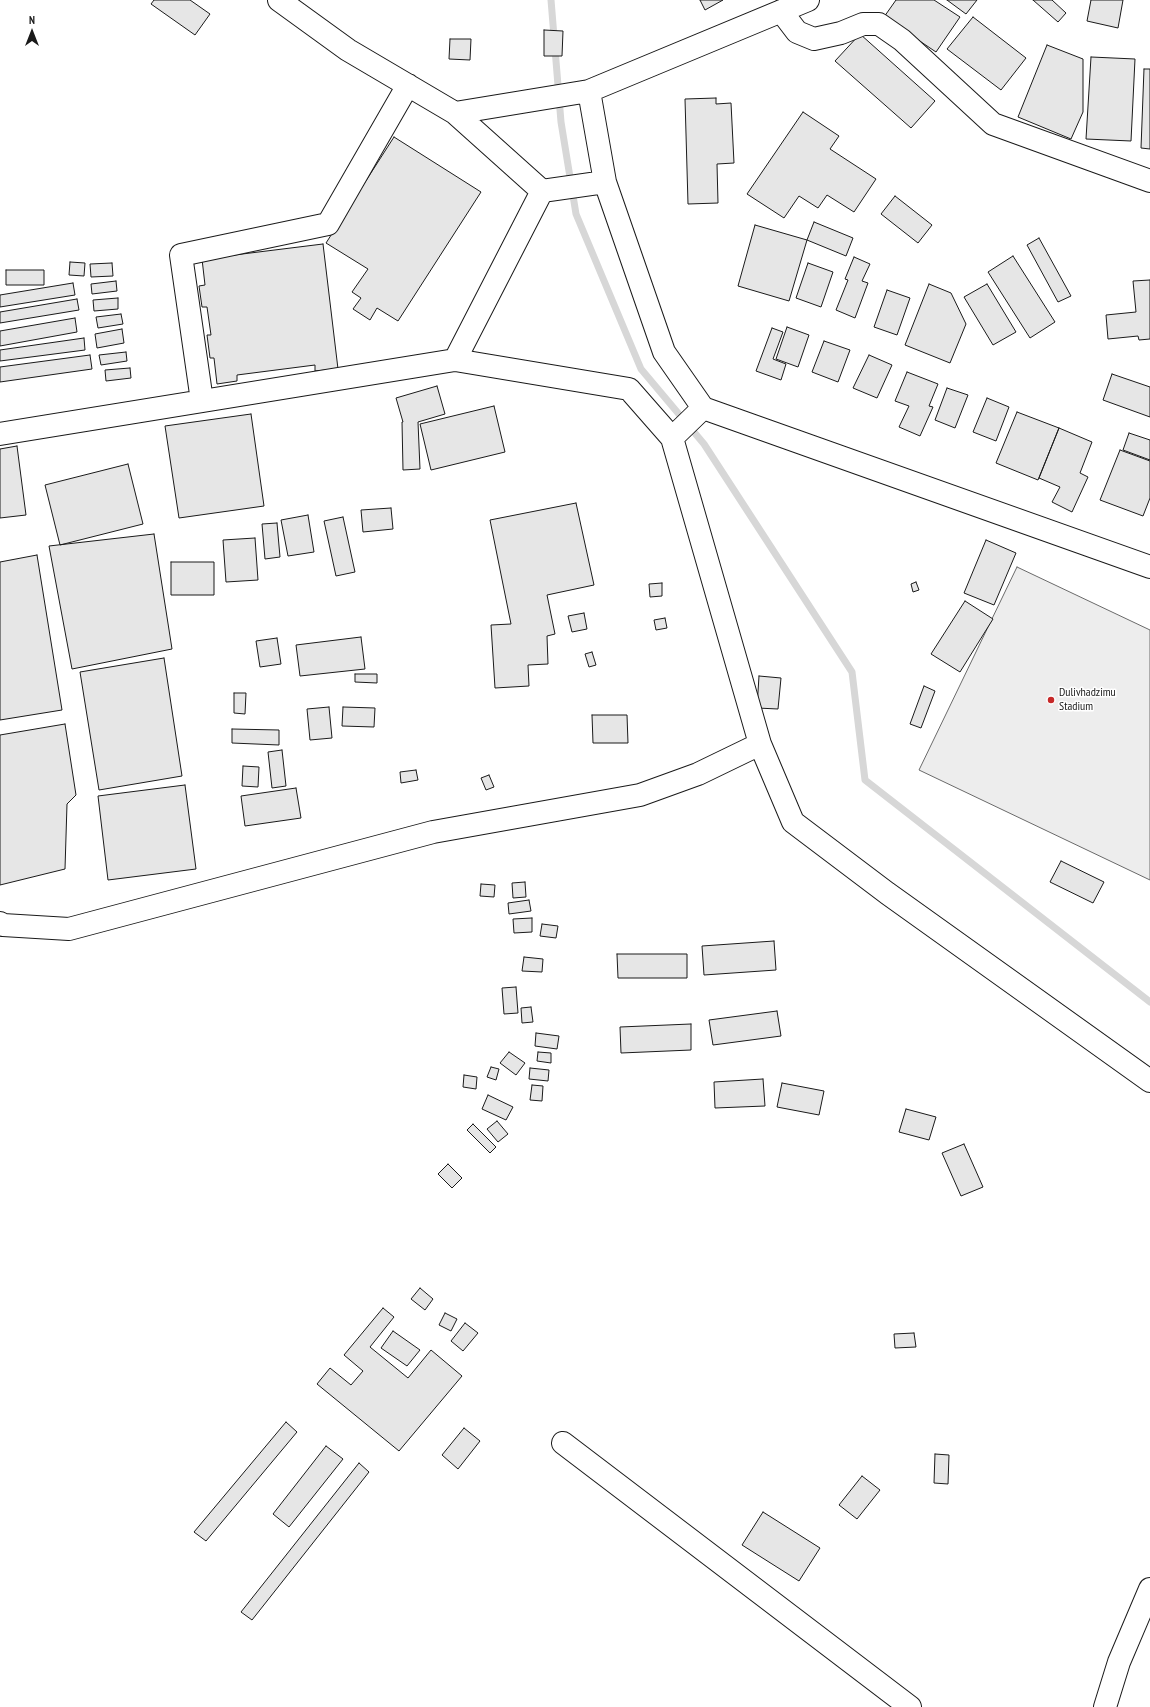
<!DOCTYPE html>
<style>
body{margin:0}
#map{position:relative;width:1150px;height:1707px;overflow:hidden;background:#fff;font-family:"PT Sans Narrow",sans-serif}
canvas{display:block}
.north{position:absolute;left:12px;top:12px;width:40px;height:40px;-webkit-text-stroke:3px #fff;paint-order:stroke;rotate:0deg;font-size:11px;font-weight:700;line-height:16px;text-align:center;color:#1a1a1a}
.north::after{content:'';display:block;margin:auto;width:14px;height:18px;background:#1a1a1a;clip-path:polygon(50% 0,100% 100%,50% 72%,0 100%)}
</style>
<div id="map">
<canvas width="1150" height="1707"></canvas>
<div class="north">N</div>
</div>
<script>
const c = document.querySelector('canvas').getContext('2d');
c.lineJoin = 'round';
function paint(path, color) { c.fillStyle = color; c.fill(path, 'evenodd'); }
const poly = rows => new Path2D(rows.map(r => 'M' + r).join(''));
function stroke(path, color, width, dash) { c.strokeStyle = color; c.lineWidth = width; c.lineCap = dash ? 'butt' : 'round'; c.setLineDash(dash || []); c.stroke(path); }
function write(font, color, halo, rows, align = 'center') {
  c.font = font + ' "PT Sans Narrow",sans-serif'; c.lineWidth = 3; c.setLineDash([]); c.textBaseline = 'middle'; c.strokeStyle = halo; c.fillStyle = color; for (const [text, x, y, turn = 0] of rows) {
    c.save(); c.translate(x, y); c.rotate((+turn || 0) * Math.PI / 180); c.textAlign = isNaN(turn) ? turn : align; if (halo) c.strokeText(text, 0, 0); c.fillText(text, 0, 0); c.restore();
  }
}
const built = poly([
 [1017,567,1150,630,1150,880,919,770,1017,567]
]);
paint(built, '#ededed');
stroke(built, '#6a6a6a', 1);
stroke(poly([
 [551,0,561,122,576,214,641,369,704,444,852,672,865,780,1150,1002]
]), '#d7d7d7', 7);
const building = poly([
 [154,0,190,0,210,14,195,35,151,4,154,0],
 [700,0,723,0,705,10,700,0],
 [896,0,934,0,960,17,936,52,884,17,896,0],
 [947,0,977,0,966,14,947,0],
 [1033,0,1052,0,1066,13,1058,22,1033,0],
 [1091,0,1123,0,1118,28,1087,21,1091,0],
 [973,17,1026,58,1001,90,947,49,973,17],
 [544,30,563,31,562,56,544,56,544,30],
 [860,34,935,101,911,128,835,61,860,34],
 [450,39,471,39,470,60,449,59,450,39],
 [1047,45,1083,59,1083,112,1071,139,1018,117,1047,45],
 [1091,57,1135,59,1131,141,1086,139,1091,57],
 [1144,69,1150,69,1150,149,1141,148,1144,69],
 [716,98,716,104,731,103,734,163,717,164,718,203,688,204,685,99,716,98],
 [803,112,839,136,830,149,876,179,854,212,827,195,818,208,799,196,784,218,747,194,803,112],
 [394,137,481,192,398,321,377,308,370,320,353,309,361,298,352,292,368,269,326,243,394,137],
 [895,196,932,225,918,243,881,214,895,196],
 [814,222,853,238,846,256,807,240,814,222],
 [755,225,807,240,789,301,738,286,755,225],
 [1039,238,1071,296,1058,302,1027,245,1039,238],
 [323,244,338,369,315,371,315,365,237,375,237,381,217,384,214,358,210,358,207,335,211,335,207,307,202,307,199,286,205,285,202,259,323,244],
 [1013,256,1055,322,1030,338,988,272,1013,256],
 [854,257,870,264,862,281,868,283,855,318,836,310,848,280,845,279,854,257],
 [70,262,85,263,84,276,69,275,70,262],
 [112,263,113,276,91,277,90,264,112,263],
 [808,263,833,272,821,307,796,298,808,263],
 [6,270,44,270,44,285,6,285,6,270],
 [1150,280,1150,339,1139,340,1138,336,1108,339,1106,315,1136,312,1133,281,1150,280],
 [116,281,117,291,92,294,91,284,116,281],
 [73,283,75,295,0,307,0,295,73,283],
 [929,284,951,293,966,324,950,363,905,345,929,284],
 [987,284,1016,332,993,345,964,297,987,284],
 [887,290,910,298,897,335,874,327,887,290],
 [118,298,118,309,94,311,93,300,118,298],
 [77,299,79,310,0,323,0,312,77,299],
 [121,314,123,324,98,328,96,317,121,314],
 [75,318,77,332,0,346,0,331,75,318],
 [787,327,809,335,798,367,776,359,787,327],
 [772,328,783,332,773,359,786,364,781,380,756,371,772,328],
 [122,329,124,343,97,348,95,334,122,329],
 [84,338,85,350,0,361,0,350,84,338],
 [824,341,850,350,838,382,812,372,824,341],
 [126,352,127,361,101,365,99,355,126,352],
 [90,355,92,369,0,382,0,367,90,355],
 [869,355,892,365,877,398,853,388,869,355],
 [130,368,131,378,106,381,105,370,130,368],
 [907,372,938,384,929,406,933,407,920,436,899,427,909,406,895,401,907,372],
 [1112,374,1150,387,1150,417,1103,400,1112,374],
 [437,386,445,414,418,422,420,469,403,470,402,422,403,422,396,398,437,386],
 [947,388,968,395,955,428,935,420,947,388],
 [987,398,1009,407,996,441,973,432,987,398],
 [494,406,505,452,431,470,420,424,494,406],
 [1017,412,1059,428,1038,480,996,463,1017,412],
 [251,414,264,506,179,518,165,426,251,414],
 [1059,428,1092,442,1080,473,1088,477,1072,512,1052,502,1060,487,1039,478,1059,428],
 [1129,433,1150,440,1150,460,1123,450,1129,433],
 [17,446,26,515,0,518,0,449,17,446],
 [1120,450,1150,461,1150,498,1143,516,1100,500,1120,450],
 [128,464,143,524,60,545,45,485,128,464],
 [576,503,594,585,547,595,555,634,547,636,548,664,528,665,529,686,495,688,491,625,511,624,490,520,576,503],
 [391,508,393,529,363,532,361,510,391,508],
 [308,515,314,552,288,556,281,520,308,515],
 [343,517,355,572,336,576,324,521,343,517],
 [277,523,280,557,265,559,262,524,277,523],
 [154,534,172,649,72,669,49,546,154,534],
 [255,538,258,580,226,582,223,540,255,538],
 [986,540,1016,553,994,605,964,593,986,540],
 [37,555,62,710,0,720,0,562,37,555],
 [171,562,214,562,214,595,171,595,171,562],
 [916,582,919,590,913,592,911,584,916,582],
 [662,583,662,596,650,597,649,584,662,583],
 [965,601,993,619,960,672,931,654,965,601],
 [584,613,587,629,572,632,568,616,584,613],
 [665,618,667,628,656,630,654,620,665,618],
 [361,637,365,669,300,676,296,645,361,637],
 [277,638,281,664,260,667,256,641,277,638],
 [592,652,596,665,589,667,585,654,592,652],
 [164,658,182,776,99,790,80,672,164,658],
 [355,674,377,674,377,683,355,682,355,674],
 [759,676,781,678,778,709,757,708,759,676],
 [924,686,935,691,921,728,910,724,924,686],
 [234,693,246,693,245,714,234,713,234,693],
 [329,707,332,738,310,740,307,709,329,707],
 [343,707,375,708,374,727,342,726,343,707],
 [592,715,627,715,628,743,593,743,592,715],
 [65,724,76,795,67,804,65,869,0,885,0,735,65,724],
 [232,729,279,730,279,745,232,743,232,729],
 [282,750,286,786,272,788,268,752,282,750],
 [243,766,259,767,258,787,242,786,243,766],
 [416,770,418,780,401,783,400,772,416,770],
 [489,775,494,787,486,790,481,778,489,775],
 [185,785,196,869,108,880,98,796,185,785],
 [296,788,301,818,245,826,241,796,296,788],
 [1061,861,1104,882,1093,903,1050,882,1061,861],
 [525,882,526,897,513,898,512,883,525,882],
 [481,884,495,885,494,897,480,896,481,884],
 [529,900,531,911,509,914,508,903,529,900],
 [532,918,532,932,514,933,513,919,532,918],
 [542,924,558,926,556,938,540,936,542,924],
 [774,941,776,970,704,975,702,946,774,941],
 [617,954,687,954,687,978,618,978,617,954],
 [524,957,543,959,542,972,522,971,524,957],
 [516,987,518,1013,504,1014,502,988,516,987],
 [531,1007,533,1022,522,1023,521,1008,531,1007],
 [777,1011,781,1036,713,1045,709,1020,777,1011],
 [691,1024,691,1050,621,1053,620,1027,691,1024],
 [536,1033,559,1036,557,1049,535,1046,536,1033],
 [509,1052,525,1063,516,1075,500,1063,509,1052],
 [538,1052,551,1053,551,1063,537,1061,538,1052],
 [491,1067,499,1069,496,1080,487,1077,491,1067],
 [530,1068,549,1070,548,1081,529,1079,530,1068],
 [464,1075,477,1077,476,1089,463,1087,464,1075],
 [763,1079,765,1106,715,1108,714,1082,763,1079],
 [782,1083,824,1091,819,1115,777,1107,782,1083],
 [532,1085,543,1086,542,1101,530,1100,532,1085],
 [488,1095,513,1107,506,1120,482,1109,488,1095],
 [906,1109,936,1117,929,1140,899,1132,906,1109],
 [497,1121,508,1134,498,1142,487,1129,497,1121],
 [473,1124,496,1147,490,1153,467,1130,473,1124],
 [964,1144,983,1187,961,1196,942,1153,964,1144],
 [448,1164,462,1178,452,1188,438,1174,448,1164],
 [420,1288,433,1299,425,1310,411,1299,420,1288],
 [383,1308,394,1317,370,1347,408,1378,431,1350,462,1376,399,1451,317,1384,330,1368,351,1385,363,1371,344,1355,383,1308],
 [445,1313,457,1319,451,1331,439,1325,445,1313],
 [465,1323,478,1333,463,1351,451,1341,465,1323],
 [393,1331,420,1350,407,1366,381,1348,393,1331],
 [914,1333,916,1347,895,1348,894,1334,914,1333],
 [286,1422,297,1432,206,1541,194,1532,286,1422],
 [464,1428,480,1441,458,1469,442,1455,464,1428],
 [326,1446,343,1459,289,1527,273,1514,326,1446],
 [935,1454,949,1455,948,1484,934,1483,935,1454],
 [359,1463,369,1472,252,1620,241,1612,359,1463],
 [862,1476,880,1490,857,1519,839,1505,862,1476],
 [763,1512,820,1548,799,1581,742,1545,763,1512]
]);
paint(building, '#e6e6e6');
stroke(building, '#1a1a1a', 1);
const minor = poly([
 [279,0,348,50,455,113,589,91,808,0],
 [781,11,797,32,814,39,841,33,863,24,879,24,902,40,993,124,1150,181],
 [589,91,605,182,664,352,703,408,1150,567],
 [455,113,542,191,605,182],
 [455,360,629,389,672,438],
 [202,401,181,255,328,224,408,85],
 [703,408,672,438,760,744,793,822,887,893,1150,1081],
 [0,434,455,360,542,191],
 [0,923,3,925,69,929,433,832,640,795,698,774,760,744],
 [563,1443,910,1707],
 [1105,1707,1119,1662,1150,1589]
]);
stroke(minor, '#1a1a1a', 24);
stroke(minor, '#fff', 22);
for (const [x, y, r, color] of [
 [1051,700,4,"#c62828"]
]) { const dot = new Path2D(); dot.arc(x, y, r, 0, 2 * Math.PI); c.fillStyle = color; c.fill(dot); stroke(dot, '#fff', 1.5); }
write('12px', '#1a1a1a', '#fff', [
 ["Dulivhadzimu",1059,693],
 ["Stadium",1059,707]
], 'left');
</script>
